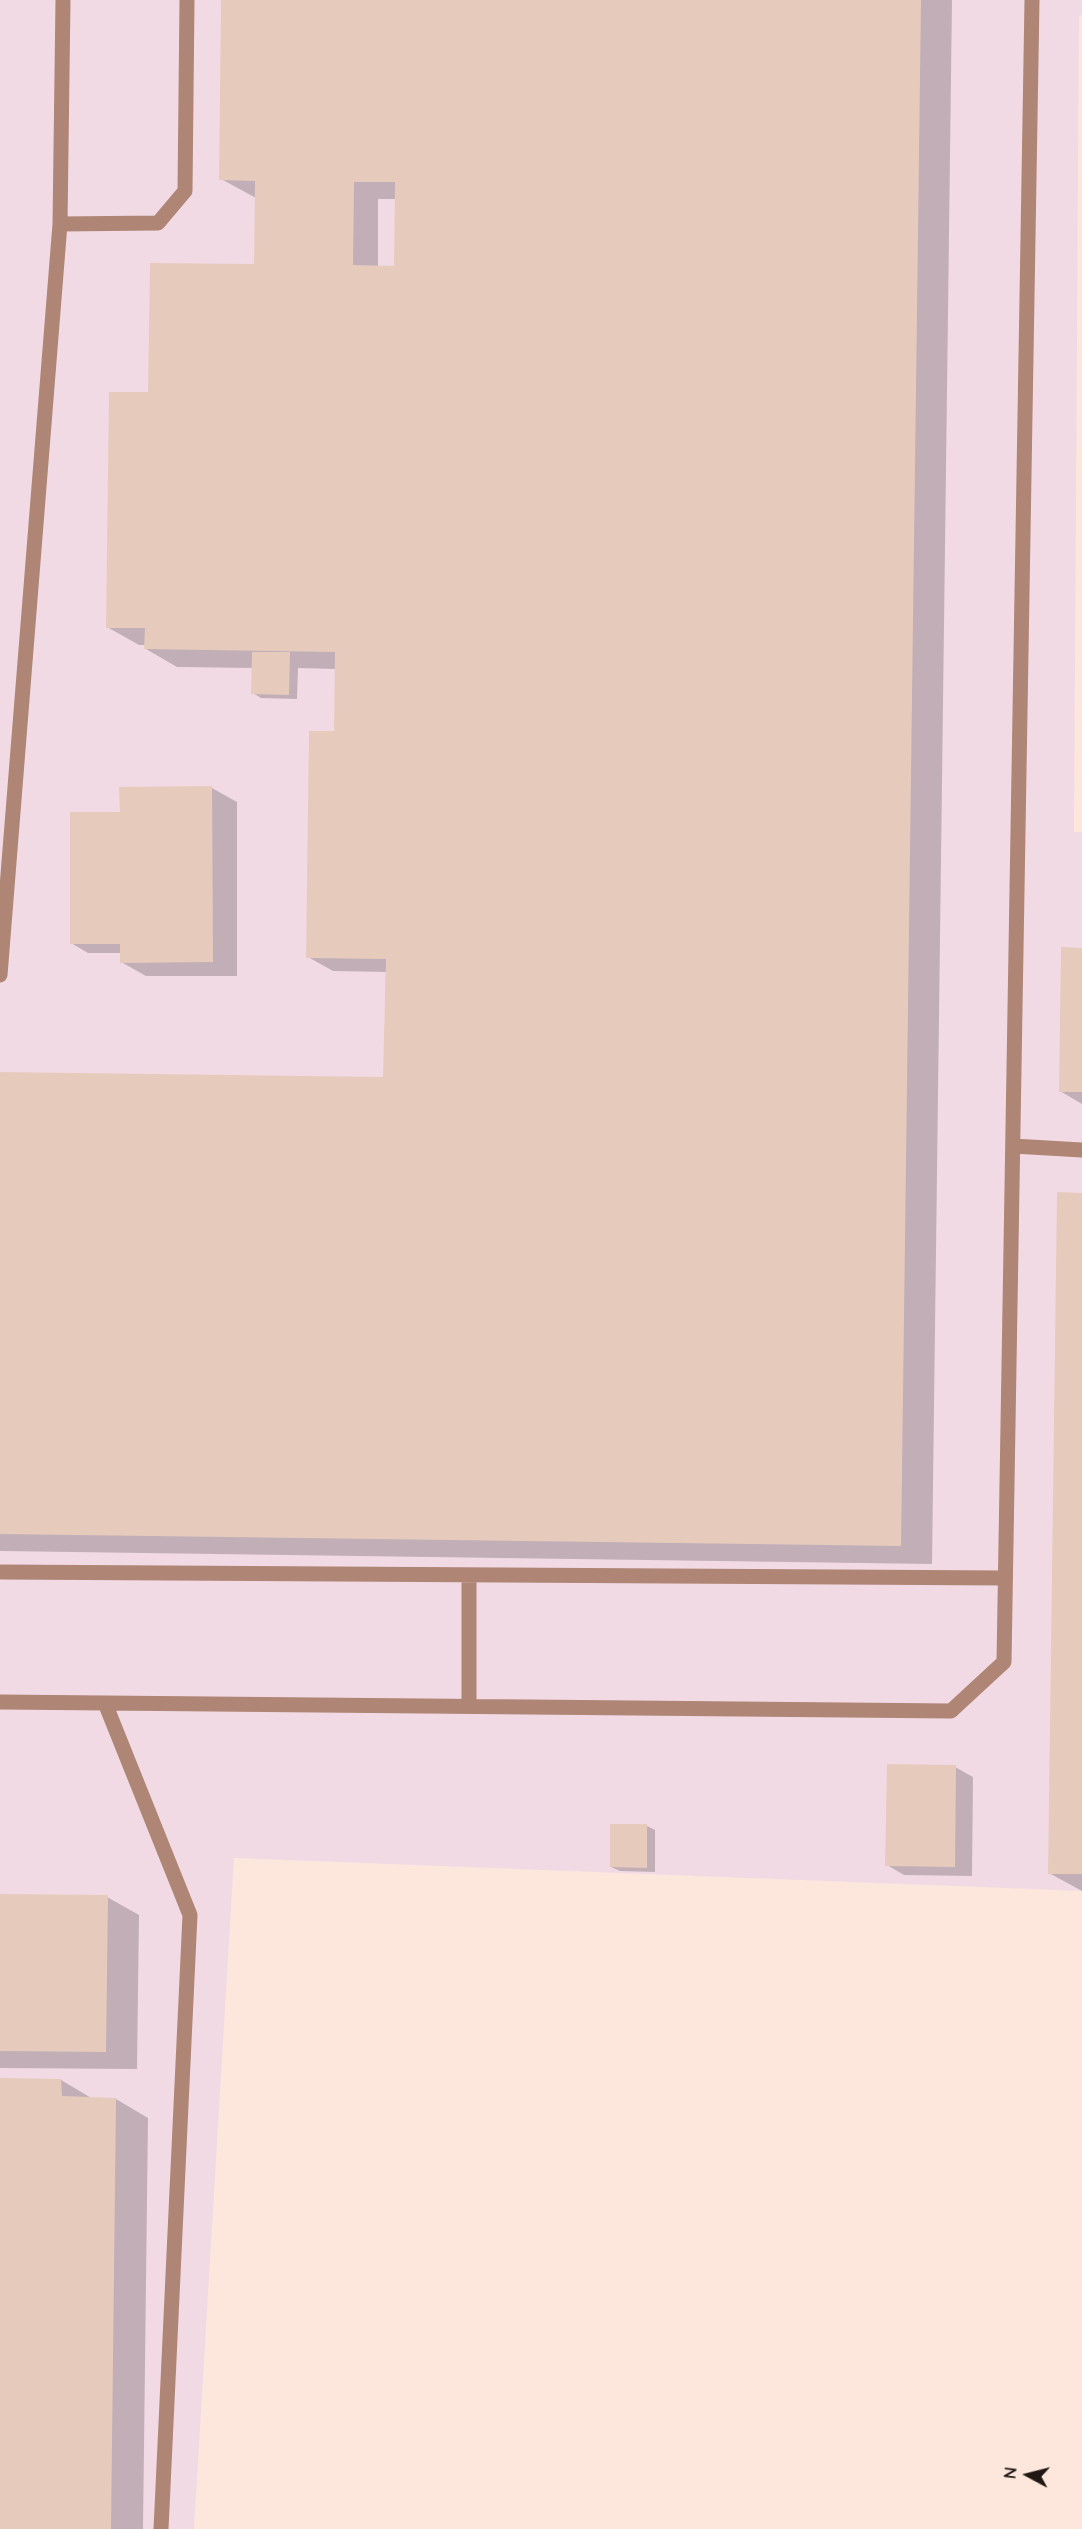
<!DOCTYPE html>
<style>
body{margin:0}
#map{position:relative;width:1082px;height:2529px;overflow:hidden;background:#fde7dc;font-family:Quicksand,sans-serif}
canvas{display:block}
.north{position:absolute;left:998px;top:2445px;width:60px;height:60px;-webkit-text-stroke:4px #fde7dc;paint-order:stroke;rotate:277deg;font-size:16px;font-weight:700;line-height:24px;text-align:center;color:#221813}
.north::after{content:'';display:block;margin:auto;width:21px;height:27px;background:#221813;clip-path:polygon(50% 0,100% 100%,50% 72%,0 100%)}
</style>
<div id="map">
<canvas width="1082" height="2529"></canvas>
<div class="north">N</div>
</div>
<script>
const c = document.querySelector('canvas').getContext('2d');
c.lineJoin = 'round';
function paint(path, color) { c.fillStyle = color; c.fill(path, 'evenodd'); }
const poly = rows => new Path2D(rows.map(r => 'M' + r).join(''));
function stroke(path, color, width, dash) { c.strokeStyle = color; c.lineWidth = width; c.lineCap = dash ? 'butt' : 'round'; c.setLineDash(dash || []); c.stroke(path); }
paint(poly([
 [0,0,1082,0,1082,14,1079,17,1074,832,1082,832,1082,1891,234,1858,194,2529,0,2529]
]), '#f2dae5');
paint(poly([
 [223,0,952,0,932,1564,0,1551,0,1073,384,1078,386,972,333,971,308,957,336,733,336,669,298,668,297,699,261,698,253,693,253,668,177,667,146,649,146,645,139,645,107,627,149,394,259,266,256,198,221,179],
 [378,199,397,199,396,267,378,267],
 [121,788,212,788,237,802,237,976,146,976,121,962,121,953,88,953,71,943,121,814],
 [1082,949,1082,1104,1060,1091],
 [1082,1194,1082,1891,1049,1873],
 [955,1767,973,1777,972,1876,904,1875,887,1865],
 [647,1826,655,1830,655,1872,620,1871,611,1867],
 [0,1895,107,1897,139,1915,137,2069,0,2068],
 [0,2080,61,2080,93,2099,116,2099,148,2118,143,2529,0,2529]
]), '#0003');
paint(poly([
 [221,0,921,0,901,1546,0,1534,0,1072,383,1077,386,959,306,958,309,731,334,731,335,652,144,649,145,628,106,628,109,392,148,392,150,263,254,264,255,181,219,180],
 [354,182,395,182,394,266,353,265],
 [252,652,290,652,289,695,251,694],
 [212,786,213,962,120,963,120,944,70,944,70,812,120,812,119,787],
 [1061,947,1082,948,1082,1092,1059,1092],
 [1057,1192,1082,1193,1082,1874,1048,1874],
 [887,1764,956,1765,955,1867,885,1866],
 [610,1824,647,1824,647,1868,610,1867],
 [0,1894,108,1895,106,2052,0,2051],
 [0,2078,61,2079,62,2096,116,2098,111,2529,0,2529]
]), '#e6cbbd');
stroke(poly([
 [60,224,158,223,185,191,187,0],
 [0,975,60,224,63,0],
 [1013,1146,1082,1150],
 [0,1572,1005,1578],
 [469,1575,469,1706],
 [0,1702,951,1711,1004,1662,1032,0],
 [105,1703,190,1915,161,2529]
]), '#af8575', 15);
</script>
